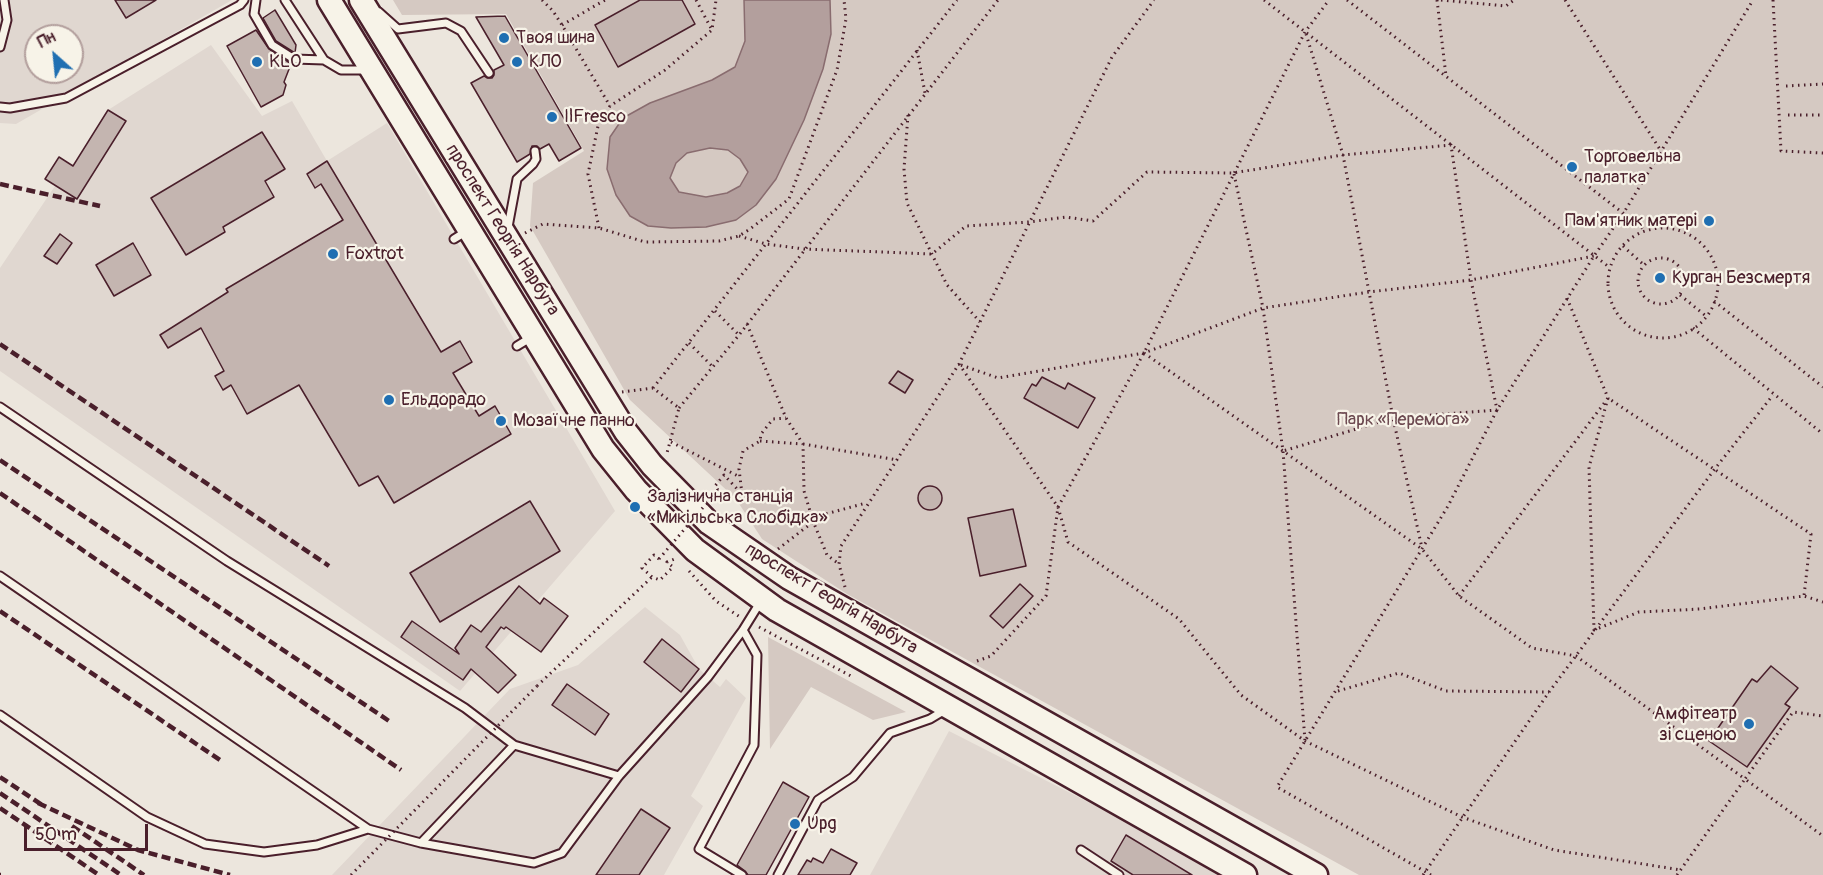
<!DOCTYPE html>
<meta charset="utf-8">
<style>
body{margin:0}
#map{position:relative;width:1823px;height:875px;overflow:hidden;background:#ece6dd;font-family:Pangolin,sans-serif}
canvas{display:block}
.north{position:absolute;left:24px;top:24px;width:60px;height:60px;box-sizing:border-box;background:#f7f3e8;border:2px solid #b29e9c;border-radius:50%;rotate:333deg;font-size:16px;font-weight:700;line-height:24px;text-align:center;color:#4a1f2b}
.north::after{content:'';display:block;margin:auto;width:21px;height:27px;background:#1f6fb2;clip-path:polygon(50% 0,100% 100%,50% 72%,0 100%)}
.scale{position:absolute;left:24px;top:824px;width:124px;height:27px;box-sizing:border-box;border:3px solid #4a1f2b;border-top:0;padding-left:8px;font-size:18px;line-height:21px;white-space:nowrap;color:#4a1f2b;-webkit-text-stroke:4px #f7f3e8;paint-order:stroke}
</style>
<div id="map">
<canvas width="1823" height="875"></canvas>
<div class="north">Пн</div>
<div class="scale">50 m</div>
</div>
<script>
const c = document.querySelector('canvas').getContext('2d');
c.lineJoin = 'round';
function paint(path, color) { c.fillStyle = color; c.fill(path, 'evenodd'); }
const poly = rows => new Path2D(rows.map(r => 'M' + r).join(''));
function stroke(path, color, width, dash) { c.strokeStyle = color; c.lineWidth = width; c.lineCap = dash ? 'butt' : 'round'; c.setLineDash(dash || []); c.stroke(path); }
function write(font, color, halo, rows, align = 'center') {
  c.font = font + ' Pangolin,sans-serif'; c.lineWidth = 4.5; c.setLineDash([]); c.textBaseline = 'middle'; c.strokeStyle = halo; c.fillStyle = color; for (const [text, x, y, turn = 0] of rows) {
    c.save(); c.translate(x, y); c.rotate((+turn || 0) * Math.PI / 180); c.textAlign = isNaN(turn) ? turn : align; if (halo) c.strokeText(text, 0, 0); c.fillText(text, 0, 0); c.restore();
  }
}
paint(poly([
 [0,0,232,0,16,124,0,123],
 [36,36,72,36,72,72,36,72],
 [211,45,262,116,292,101,327,161,387,123,615,511,460,691,0,371,0,268,55,186,45,179,59,157,73,165,108,110],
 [645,607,680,635,699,669,720,687,726,679,746,698,691,796,703,806,664,875,332,875,510,689,578,665],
 [949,731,1133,825,1223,875,870,875]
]), '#e0d7d0');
paint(poly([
 [393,0,1823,0,1823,875,1359,875,847,594,762,539,736,499,630,400,530,226,533,183,584,151,506,14,402,15],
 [768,637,906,712,873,720,811,687,770,749]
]), '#d5c9c2');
const water = poly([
 [744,0,830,0,831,34,823,69,804,120,776,179,756,205,736,220,706,227,671,228,648,226,630,216,616,195,607,169,610,137,623,118,650,103,712,80,735,67,745,41,744,0],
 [710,148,728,150,740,159,748,172,740,186,727,193,706,197,679,192,670,178,676,163,687,153,710,148]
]);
paint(water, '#b39f9d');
stroke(water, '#896c6f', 1.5);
const building = poly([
 [115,0,156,0,126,18,115,0],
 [640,0,682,0,695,24,618,67,595,25,640,0],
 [275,10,296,45,295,53,276,41,263,18,275,10],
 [505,16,581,148,559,161,549,144,540,149,537,146,532,146,530,154,517,162,471,83,484,76,487,78,492,78,494,75,494,70,504,65,476,17,505,16],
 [256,30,269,49,291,64,284,82,286,85,283,95,261,107,227,46,256,30],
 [108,110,126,121,77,199,45,179,59,157,73,166,108,110],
 [262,132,285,169,265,181,274,197,223,227,225,232,186,255,151,198,262,132],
 [327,161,441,352,460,341,472,362,453,373,479,416,495,406,511,434,394,503,378,476,359,486,299,385,247,414,231,385,223,390,215,376,224,371,201,328,168,348,160,335,228,292,226,289,343,220,321,184,315,188,307,174,327,161],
 [60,234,72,243,57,264,44,256,60,234],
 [133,243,151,275,114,296,96,265,133,243],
 [898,371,913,380,905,393,889,383,898,371],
 [1042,377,1065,389,1068,383,1095,398,1078,428,1024,398,1032,384,1036,386,1042,377],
 '918 498a12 12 0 1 1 24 0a12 12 0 1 1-24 0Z',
 [530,501,560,551,440,622,410,573,530,501],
 [1013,509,1026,566,980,576,968,518,1013,509],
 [1020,584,1033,596,1003,628,990,616,1020,584],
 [519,586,540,604,544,598,568,616,541,652,506,627,504,629,501,627,486,647,516,675,498,693,471,669,463,680,401,637,412,621,459,654,455,648,471,625,481,632,519,586],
 [662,639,699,669,681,692,644,662,662,639],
 [1771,666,1798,688,1785,704,1790,707,1747,767,1709,741,1752,679,1757,682,1771,666],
 [567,684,609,714,595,735,552,705,567,684],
 [783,782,809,797,766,875,748,875,745,871,737,865,783,782],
 [641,809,670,828,639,875,596,875,641,809],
 [1126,835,1192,875,1133,875,1111,861,1126,835],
 [831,849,857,863,850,875,798,875,807,860,811,862,813,858,823,863,831,849]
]);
paint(building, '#c4b5b0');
stroke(building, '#4a1f2b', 1.5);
const service = poly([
 [256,0,254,14,272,45,294,59,324,60,341,70,366,70],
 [285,0,324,60],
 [379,12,398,29,446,23,461,31,489,73],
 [0,47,7,20,4,0],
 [0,107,10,108,66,98,240,5,244,0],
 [508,227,517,179,533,164,536,159,535,151],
 [454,239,467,231],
 [517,346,530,338],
 [0,407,227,561,465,708,514,745,619,776],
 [0,576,368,829],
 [0,715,147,817,205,844,264,852,317,845,368,829,421,843,534,863,562,853,619,776,708,677,743,630,761,601],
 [421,843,514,745],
 [1081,850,1119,875],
 [742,875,699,849,754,745,757,655,743,630],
 [778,875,818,800,853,777,890,733,930,719,945,710]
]);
const primary = poly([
 [329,0,603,449,636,490,695,550,777,610,1245,875],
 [361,0,626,432,652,465,709,523,789,578,1316,875]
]);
stroke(service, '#4a1f2b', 11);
stroke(primary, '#4a1f2b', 27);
stroke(poly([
 [542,0,553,11,562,25,610,106],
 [696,0,712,30],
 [1264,0,1609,267],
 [1347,0,1645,230],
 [1437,0,1446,76],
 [1441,0,1506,6,1514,0],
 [1565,0,1661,151],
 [1773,0,1781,151,1823,153],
 [562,25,605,0],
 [1306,34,1343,155,1393,418,1422,548],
 [917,50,925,93],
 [1786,86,1823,84],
 [908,115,904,169,907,203,947,285,980,322],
 [1788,115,1823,115],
 [1234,174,1263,308,1283,451,1305,741],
 '1608 283a55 55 0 1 1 110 0a55 55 0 1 1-110 0Z',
 [599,228,588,174,598,126,610,106,665,70,712,30,716,0],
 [525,233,543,224,599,228,645,242,719,241,739,236,750,229,789,199,837,70,846,19,844,0],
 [739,236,766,244,804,249,932,254,966,226,1029,222,1066,217,1093,221,1147,172,1233,173,1343,155,1451,145,1471,280,1497,410,1393,418,1283,451],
 [1623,246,1644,265],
 '1638 281a23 23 0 1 1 46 0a23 23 0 1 1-46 0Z',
 [1680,295,1706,316],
 [1567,298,1608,398,1589,467,1594,630,1639,612,1700,609,1804,596,1823,602],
 [1714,301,1823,387],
 [715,311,739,335],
 [747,324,786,418,803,444,804,491,813,521,827,555,839,564],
 [1693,328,1823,434],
 [689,343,712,366],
 [1144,353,1422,549,1459,596,1532,648,1576,656,1745,779,1793,712,1823,716],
 [959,364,1058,507,1068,542,1179,619,1241,695,1305,741,1462,817,1554,850,1681,870],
 [961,365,998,378,1144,353,1263,308,1369,292,1471,280,1594,256],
 [653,388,957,0],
 [622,392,653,388,679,408,667,453],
 [679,408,739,335,998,0],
 [760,441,802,444],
 [671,442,740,477],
 [803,444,898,460],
 [718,490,715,486,724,475,742,494],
 [742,494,739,469,743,451,760,441,761,434,773,419,786,418],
 [778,549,822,515,866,503],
 [659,559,654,555,642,568,652,577,660,580,673,567,667,562,677,558],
 [689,571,716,601,740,617],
 [845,587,839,564,841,546,959,364,1112,57,1154,0],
 [1459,596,1608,398,1811,534,1804,596],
 [759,627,851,676],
 [977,661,991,656,1046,596,1058,507,1144,353,1305,32,1329,0],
 [537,686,652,577],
 [1338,691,1399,673,1446,691,1549,692],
 [1423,875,1549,692,1714,470,1773,395],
 [1431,875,1277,787,1448,506,1497,410,1594,256,1623,214,1753,0],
 [1677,875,1745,779,1823,836]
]), '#4a1f2b', 3, [1.5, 4.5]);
stroke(service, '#f7f3e8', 7);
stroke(primary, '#f7f3e8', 22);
stroke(poly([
 [0,184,100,206],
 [0,344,329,566],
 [0,460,389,721],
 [0,493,401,770],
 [0,611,220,760],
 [0,777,45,807],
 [0,793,121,875],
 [38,803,138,850,230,875],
 [0,808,99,875],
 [72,826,144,875],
 [0,875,1,875]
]), '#4a1f2b', 4.5, [9, 4.5]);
stroke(poly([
 [659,559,718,490],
 [351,875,537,686]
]), '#4a1f2b', 3, [1.5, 4.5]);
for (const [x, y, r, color] of [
 [504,38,6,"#1f6fb2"],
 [257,62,6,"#1f6fb2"],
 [517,62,6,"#1f6fb2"],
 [552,117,6,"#1f6fb2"],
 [1572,167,6,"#1f6fb2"],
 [1709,221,6,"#1f6fb2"],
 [333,254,6,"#1f6fb2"],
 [1660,278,6,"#1f6fb2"],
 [389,400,6,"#1f6fb2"],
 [501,421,6,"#1f6fb2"],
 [635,507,6,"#1f6fb2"],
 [1749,724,6,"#1f6fb2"],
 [795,824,6,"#1f6fb2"]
]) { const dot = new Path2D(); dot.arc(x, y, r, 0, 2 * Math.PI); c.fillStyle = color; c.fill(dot); stroke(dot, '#f7f3e8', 2); }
write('18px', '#4a1f2b', '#f7f3e8', [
 ["Твоя шина",516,38],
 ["KLO",269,62],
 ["КЛО",529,62],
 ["IlFresco",564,117],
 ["Торговельна",1584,157],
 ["палатка",1584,178],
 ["Пам'ятник матері",1697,221,"right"],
 ["Foxtrot",345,254],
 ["Курган Безсмертя",1672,278],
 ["Ельдорадо",401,400],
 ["Мозаїчне панно",513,421],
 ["Залізнична станція",647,497],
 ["«Микільська Слобідка»",647,518],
 ["Амфітеатр",1737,714,"right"],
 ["зі сценою",1737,735,"right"],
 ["Upg",807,824]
], 'left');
write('18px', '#4a1f2b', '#f7f3e8', [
 ["проспект Георгія Нарбута",502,230,58],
 ["проспект Георгія Нарбута",831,599,31]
]);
write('18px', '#6d4a51', '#f7f3e8', [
 ["Парк «Перемога»",1403,420]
]);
</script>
